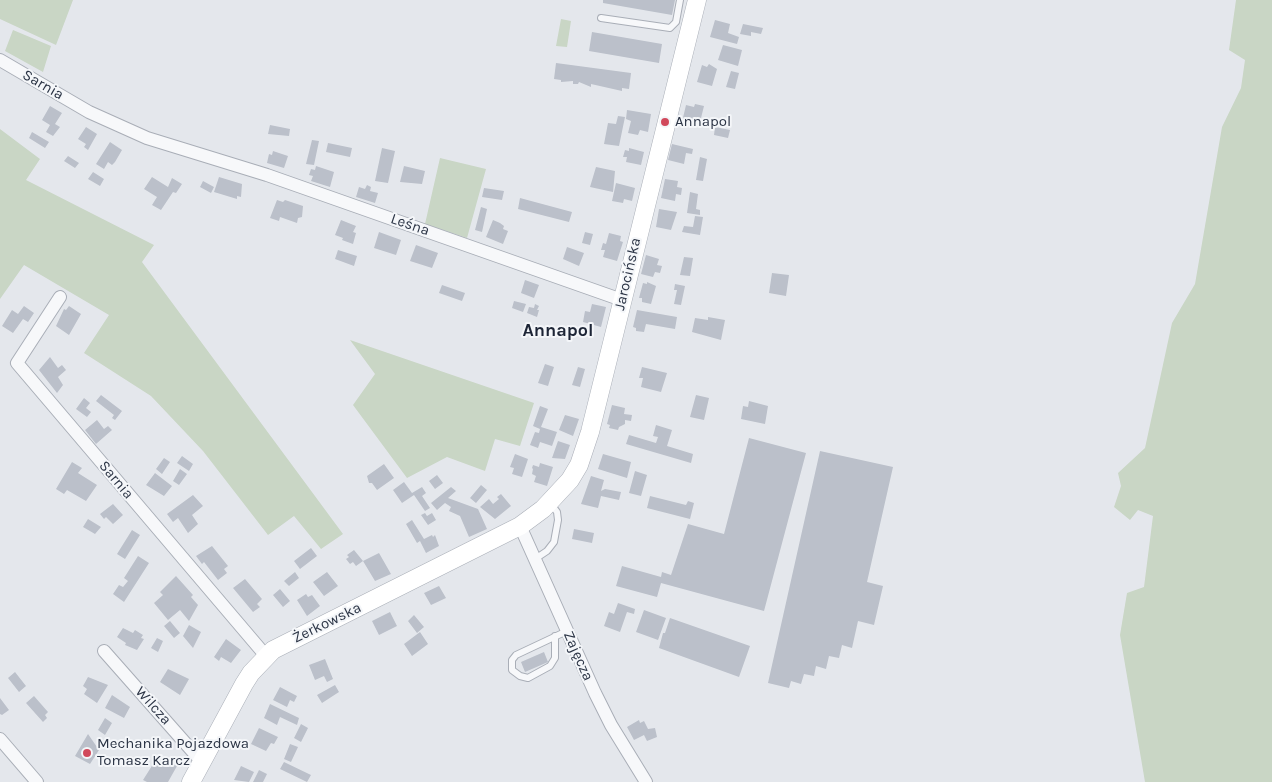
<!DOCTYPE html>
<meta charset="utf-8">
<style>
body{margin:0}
canvas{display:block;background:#e4e7ec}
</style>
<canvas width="1272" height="782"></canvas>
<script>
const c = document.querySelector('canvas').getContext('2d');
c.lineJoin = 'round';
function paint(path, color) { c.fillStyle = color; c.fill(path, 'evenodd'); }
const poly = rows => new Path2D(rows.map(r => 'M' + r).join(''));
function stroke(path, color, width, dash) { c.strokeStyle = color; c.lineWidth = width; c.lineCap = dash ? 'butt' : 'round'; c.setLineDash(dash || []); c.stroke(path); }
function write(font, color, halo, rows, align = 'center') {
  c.font = font + ' Karla,sans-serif'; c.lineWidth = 4; c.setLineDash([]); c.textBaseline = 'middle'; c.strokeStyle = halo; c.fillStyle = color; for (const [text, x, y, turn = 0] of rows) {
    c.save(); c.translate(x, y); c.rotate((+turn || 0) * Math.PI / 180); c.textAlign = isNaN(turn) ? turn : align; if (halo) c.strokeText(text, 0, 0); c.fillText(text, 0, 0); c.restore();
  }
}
paint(poly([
 [0,0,73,0,56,45,0,19],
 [1236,0,1272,0,1272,782,1145,782,1120,635,1127,593,1144,587,1153,516,1138,510,1130,520,1114,507,1121,486,1118,473,1145,448,1172,323,1195,284,1222,127,1241,88,1245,60,1229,50],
 [561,19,571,21,567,47,556,46],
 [13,30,51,46,43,72,5,51],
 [0,129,40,159,26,180,154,245,142,262,343,534,321,549,294,516,268,535,203,451,151,396,84,353,109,315,24,265,0,299],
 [440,158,486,169,467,238,425,224],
 [350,340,534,403,520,446,495,439,485,471,447,457,407,478,353,405,375,374]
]), '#c9d6c5');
paint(poly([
 [603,0,675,0,672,15,603,3],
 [715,20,730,24,728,33,739,37,737,44,710,37],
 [743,24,763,28,761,34,751,32,751,36,740,34],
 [592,32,662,44,659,63,589,51],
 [723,45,742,50,738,66,718,60],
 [556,63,631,73,629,89,622,88,622,91,591,84,591,87,579,82,578,84,573,84,573,81,561,82,561,80,554,79],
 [709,64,717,69,712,86,697,82,702,65,707,67],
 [731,71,739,73,735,89,726,87],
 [695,104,704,106,699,126,682,122,686,105,694,107],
 [50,106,62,113,55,124,60,127,53,136,46,132,50,125,42,120],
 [627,110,651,114,648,132,640,130,638,135,628,133,631,121,626,119],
 [618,116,625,117,619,146,604,144,608,123,616,124],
 [270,125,290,129,289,136,268,134],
 [86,127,97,134,88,150,84,147,86,144,78,139],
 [715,127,730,130,728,138,714,135],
 [32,132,49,142,45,148,29,138],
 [312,140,319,141,314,165,306,164],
 [110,142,122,150,115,162,112,165,108,162,104,169,96,164],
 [328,143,352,148,350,157,326,152],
 [672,144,693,149,692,154,686,153,684,164,668,160],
 [382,148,395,151,388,183,375,181],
 [629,148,644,152,641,165,626,162,627,157,623,157,625,150,629,151],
 [273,151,288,156,284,168,267,163,269,154,272,155],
 [68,156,79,163,75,168,64,161],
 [700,157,707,159,703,181,696,180],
 [316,166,334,172,330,187,311,181,313,176,309,175,311,169,315,170],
 [404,166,425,171,422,184,400,182],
 [596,167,615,171,613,192,590,187],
 [93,172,104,179,100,186,88,179],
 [152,177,168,187,172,178,182,184,176,193,173,192,161,210,152,205,157,197,144,189],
 [219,177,242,184,241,197,237,196,237,199,214,192],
 [665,179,678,181,677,187,682,188,681,195,676,194,675,201,661,198],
 [203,181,214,187,211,193,200,187],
 [616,183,635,188,632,201,624,199,623,203,612,201],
 [367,185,371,187,370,191,378,193,375,203,356,197,359,187,365,189],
 [484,188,504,191,502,200,482,197],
 [690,192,698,194,696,209,700,210,700,215,687,213],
 [520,198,572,212,569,222,518,209],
 [277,200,283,202,285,200,303,206,302,217,298,218,297,223,280,217,279,221,270,218],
 [481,207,487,209,482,232,475,230],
 [659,209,677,212,671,230,656,227],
 [695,216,703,217,700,235,682,232,684,226,693,227],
 [341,220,356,226,353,232,356,233,353,244,342,240,343,238,335,235],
 [493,220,500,223,504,226,503,229,508,231,503,244,486,237],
 [379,232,401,240,396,255,374,248],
 [585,232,593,234,590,245,582,243],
 [609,233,621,236,620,241,623,242,617,261,603,257,605,250,601,250,603,243,606,244],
 [416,245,438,253,432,268,410,261],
 [567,247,584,253,579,266,563,259],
 [338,250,357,256,354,266,335,259],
 [646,255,659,259,657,265,662,266,660,273,655,272,653,277,641,274],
 [684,257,693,258,690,276,680,275],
 [772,273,789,275,786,296,769,293],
 [525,280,539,285,534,298,521,293],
 [647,282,656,286,651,304,642,302,642,298,639,298,643,283,647,284],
 [675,284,685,286,681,305,674,304,677,290,674,290],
 [442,285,465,293,462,301,439,293],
 [514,301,526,304,523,312,512,308],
 [535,304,539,306,537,310,539,310,537,317,527,313,529,307,534,308],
 [592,304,606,307,601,327,583,322,585,311,590,312],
 [24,306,34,313,28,322,23,319,13,333,2,326,12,310,18,314],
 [69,306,81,314,69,335,56,326,64,309,66,310],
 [637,310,677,317,675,329,646,324,644,332,636,331,636,328,633,327],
 [708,317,725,320,721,340,692,332,695,318,708,320],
 [50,357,58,368,62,365,66,370,58,377,63,385,57,393,39,370],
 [545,364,554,367,548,386,538,383],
 [578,367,585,369,580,387,572,385],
 [642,367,667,373,661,392,641,387,643,378,639,378],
 [101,395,122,411,115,420,112,418,114,415,96,401],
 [696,395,709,398,704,420,690,417],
 [84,398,90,403,86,408,91,412,87,417,76,409],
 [749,401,768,406,765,424,741,419,743,406,748,407],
 [612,405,625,408,624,414,632,415,631,421,625,420,625,424,619,427,618,430,609,428,610,425,607,424],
 [540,406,548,409,541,427,557,432,552,446,540,442,538,448,530,445,535,432,543,434,539,433,540,429,533,426],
 [565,415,579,419,573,436,559,430],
 [97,420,104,429,108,426,112,430,96,444,85,430],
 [656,425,672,430,667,446,693,454,691,463,626,444,629,435,656,443,658,437,653,436],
 [749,438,806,453,764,611,661,583,657,597,616,586,622,566,661,577,662,572,671,575,688,524,724,534],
 [558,441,570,445,565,459,552,458],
 [820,451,893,467,867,582,883,586,874,625,858,621,852,648,842,645,839,658,829,656,826,669,816,666,814,676,804,674,801,684,791,681,789,688,768,683],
 [515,454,528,459,522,477,512,474,514,468,510,467],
 [603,454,631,462,627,478,598,469],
 [182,456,193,464,189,471,177,463],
 [164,458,170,462,162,474,156,469],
 [72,462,82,468,78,473,97,485,86,501,67,490,64,494,56,489],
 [540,463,553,467,547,486,534,482,536,476,532,474,533,469,532,468,533,465,539,467],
 [384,464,394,478,377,490,372,483,369,483,367,476],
 [180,469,187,474,179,485,173,481],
 [635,471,647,475,641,496,629,493],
 [155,473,172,486,164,496,146,485],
 [437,475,443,483,435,489,429,481],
 [591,476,604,480,601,491,605,489,621,492,619,500,601,496,598,508,581,504],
 [404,482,412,493,422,487,426,493,422,496,430,508,425,511,414,495,402,503,393,490],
 [481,485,487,490,476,503,470,498],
 [451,487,456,491,448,498,478,509,487,529,469,537,460,516,449,511,451,507,445,503,437,510,431,503],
 [501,494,511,506,495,519,480,507,489,499,493,504,499,499,497,497],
 [193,495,203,506,192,515,198,524,188,533,178,518,173,522,167,514],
 [650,496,686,505,688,501,694,503,690,519,647,508],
 [113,504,123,515,113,524,106,517,104,519,100,514],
 [425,513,427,516,432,513,436,520,428,525,421,515],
 [88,519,101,527,95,534,83,527],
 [412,520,424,539,432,535,433,537,435,535,439,546,426,553,420,541,417,543,406,524],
 [574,529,594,533,592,543,572,539],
 [132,530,140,535,125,559,117,554],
 [212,546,228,566,224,569,227,573,218,580,204,562,202,564,196,556],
 [311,548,317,556,300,569,294,561],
 [354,550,363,561,356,566,353,562,350,564,346,559,349,557,347,555],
 [379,553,391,574,375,581,363,561],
 [138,556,149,563,124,602,113,594,119,585,123,587,128,581,124,578],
 [295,572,299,578,289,586,284,581],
 [327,572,338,586,324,596,313,582],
 [176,576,193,595,191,597,198,605,189,621,180,610,168,620,154,603,163,595,160,592],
 [245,579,262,599,257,604,260,607,253,612,233,588],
 [439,586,446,598,431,605,424,593],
 [280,589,290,601,283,607,273,595],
 [306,594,308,597,312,595,320,606,307,616,297,600],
 [618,603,635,609,634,614,627,612,620,632,604,626,609,612,614,614],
 [644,610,666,618,658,640,636,632],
 [390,612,397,626,379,635,372,621],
 [414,615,424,627,417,633,408,621],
 [670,618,750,646,739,677,659,648,663,633,665,633],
 [170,621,180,633,174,638,164,626],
 [189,625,201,632,193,648,183,636],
 [123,628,133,633,135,630,143,635,141,638,144,639,137,650,125,645,126,643,117,637],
 [420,632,428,644,412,656,404,644],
 [157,638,163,641,158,652,151,648],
 [226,639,241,650,231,663,221,657,219,661,214,657],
 [544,652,548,662,525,672,521,662],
 [325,659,333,679,327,682,324,676,315,680,309,665],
 [168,669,189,679,180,695,160,682],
 [15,672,26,686,19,692,8,678],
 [88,677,108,685,97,703,84,694,87,689,83,686],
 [335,685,339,692,322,703,317,695],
 [280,687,297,696,294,702,290,700,287,707,273,700],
 [112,695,130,707,124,718,105,708],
 [34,696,48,712,45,715,47,718,43,722,26,703],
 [0,698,9,710,2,715,0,714],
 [270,704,299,718,297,725,280,717,277,725,264,718],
 [105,718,112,723,105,735,98,730],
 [639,720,640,723,644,721,648,729,655,728,657,737,647,741,644,735,634,740,627,727],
 [301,724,308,728,301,742,294,738],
 [259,728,278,737,274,744,271,743,266,751,251,744],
 [88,734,99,750,90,764,75,756],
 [290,744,298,747,291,762,284,759],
 [155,761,163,766,167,761,177,766,168,782,147,782,143,780],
 [284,762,311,775,307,782,280,769],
 [241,766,254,772,249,782,234,780],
 [259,770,267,774,263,782,253,782]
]), '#bbc0ca');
const lane = poly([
 [601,18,670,28,676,22,680,0],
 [535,559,547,551,554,542,558,520,557,512,551,504],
 [555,636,555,658,550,666,528,678,520,676,512,670,512,660,516,655,567,631]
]);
const street = poly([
 [0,60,89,112,147,138,267,175,622,300],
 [60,297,17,363,266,656],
 [520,526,595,693,611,725,646,782],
 [104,651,202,762],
 [0,739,37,782]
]);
const secondary = poly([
 [191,782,244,684,251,673,273,650,520,526,543,509,570,480,579,465,590,432,697,0]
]);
stroke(lane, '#a9aeb7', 8);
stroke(street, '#a9aeb7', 14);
stroke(secondary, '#a9aeb7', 19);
stroke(lane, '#f7f8fa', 6);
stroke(street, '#f7f8fa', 12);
stroke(secondary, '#fff', 18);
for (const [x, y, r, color] of [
 [665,122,5,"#d1495b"],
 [87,753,5,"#d1495b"]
]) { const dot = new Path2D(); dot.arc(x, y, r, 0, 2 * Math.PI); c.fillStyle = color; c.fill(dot); stroke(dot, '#f4f6f9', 2); }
write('15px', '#2b3445', '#f4f6f9', [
 ["Sarnia",43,85,30],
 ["Leśna",410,225,19],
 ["Jarocińska",628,274,-77],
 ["Sarnia",116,480,50],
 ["Żerkowska",327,623,-26],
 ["Zajęcza",578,656,66],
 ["Wilcza",153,706,48]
]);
write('15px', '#2b3445', '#f4f6f9', [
 ["Annapol",675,122],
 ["Mechanika Pojazdowa",97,744],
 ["Tomasz Karcz",97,761]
], 'left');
write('bold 18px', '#1d2536', '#f4f6f9', [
 ["Annapol",558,331]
]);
</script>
